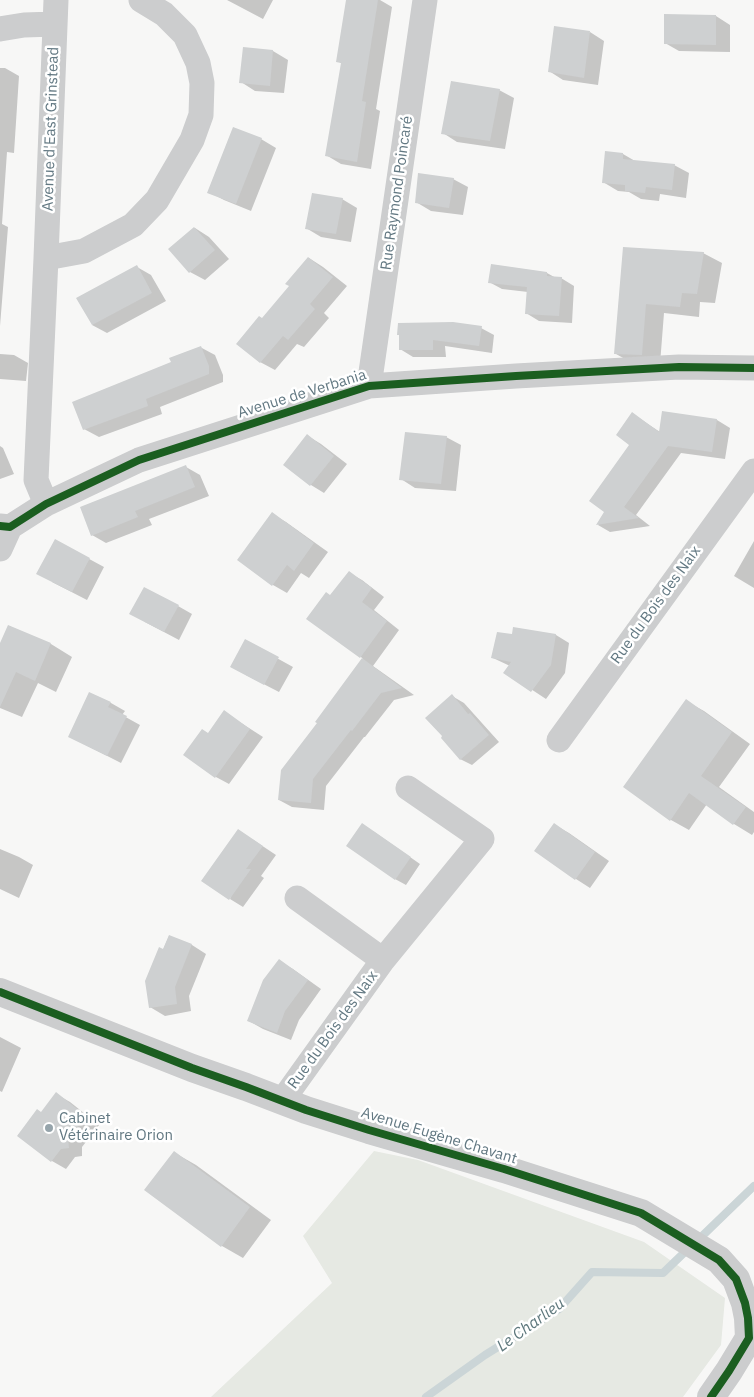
<!DOCTYPE html>
<meta charset="utf-8">
<style>
body{margin:0}
canvas{display:block;background:#f7f7f6}
</style>
<canvas width="754" height="1397"></canvas>
<script>
const c = document.querySelector('canvas').getContext('2d');
c.lineJoin = 'round';
function paint(path, color) { c.fillStyle = color; c.fill(path, 'evenodd'); }
const poly = rows => new Path2D(rows.map(r => 'M' + r).join(''));
function stroke(path, color, width, dash) { c.strokeStyle = color; c.lineWidth = width; c.lineCap = dash ? 'butt' : 'round'; c.setLineDash(dash || []); c.stroke(path); }
function write(font, color, halo, rows, align = 'center') {
  c.font = font + ' "IBM Plex Sans",sans-serif'; c.lineWidth = 5; c.setLineDash([]); c.textBaseline = 'middle'; c.strokeStyle = halo; c.fillStyle = color; for (const [text, x, y, turn = 0] of rows) {
    c.save(); c.translate(x, y); c.rotate((+turn || 0) * Math.PI / 180); c.textAlign = isNaN(turn) ? turn : align; if (halo) c.strokeText(text, 0, 0); c.fillText(text, 0, 0); c.restore();
  }
}
paint(poly([
 [374,1151,418,1160,644,1242,725,1298,721,1345,683,1397,211,1397,332,1283,303,1236]
]), '#e6e9e3');
paint(poly([
 [227,0,273,0,263,19],
 [347,0,380,0,392,7,376,109,380,111,371,169,341,164,326,155,342,64,338,61],
 [716,16,730,25,730,52,679,51,665,43],
 [590,32,604,41,598,85,563,80,549,71],
 [244,48,273,51,288,60,284,93,255,91,241,82],
 [0,68,5,68,19,76,14,153,7,152,2,224,8,227,0,326],
 [499,90,514,98,505,149,457,142,443,133],
 [261,139,276,148,251,211,224,200,209,192],
 [623,154,635,161,674,165,689,173,686,198,660,194,659,201,641,199,629,192,618,191,603,182],
 [453,179,468,187,463,215,431,211,416,202],
 [342,199,357,208,351,242,321,237,306,228],
 [195,228,209,237,229,259,205,280,190,272],
 [624,249,703,253,722,263,715,303,700,302,699,317,664,313,660,364,634,364,616,354],
 [309,258,323,267,347,286,324,313,329,318,304,347,297,344,275,370,260,362,262,319,291,286],
 [492,265,547,273,556,278,561,278,574,286,572,323,539,321,526,313,528,292,502,289,489,282],
 [137,267,151,275,166,301,107,333,92,325],
 [481,328,494,335,492,353,445,346,446,357,413,357,400,349,400,335],
 [200,347,215,355,223,375,223,382,160,407,162,414,99,437,84,429,172,363],
 [0,354,14,355,28,363,26,381,0,379],
 [633,414,660,432,717,420,730,428,725,459,681,453,636,515,650,526,610,532,598,525,606,512,631,445],
 [308,436,321,444,347,464,324,493,311,485,285,465],
 [446,437,461,445,456,491,415,488,401,479],
 [0,446,3,448,14,474,0,479],
 [186,467,200,475,209,496,149,519,152,525,106,543,92,535],
 [272,514,286,522,328,552,309,578,301,573,287,593,273,585],
 [56,541,104,567,87,600,52,582],
 [754,541,754,588,734,576],
 [349,573,362,580,384,597,374,610,399,630,373,666,414,695,394,700,365,737,364,737,326,786,324,810,292,807,279,800,318,723,316,722,363,659,361,657,331,596],
 [178,606,192,614,179,640,145,622],
 [9,626,51,644,72,657,56,692,38,683,22,717,0,708,0,646],
 [556,635,569,643,565,673,546,699,505,672,510,666,493,658,513,636],
 [246,641,293,667,279,692,246,675],
 [90,694,111,703,125,711,122,715,140,725,121,763,70,737],
 [452,696,464,703,499,742,472,765,460,759],
 [686,701,704,711,750,744,719,787,754,812,754,832,752,835,734,824,707,804,689,830,671,820,625,787],
 [224,712,263,737,229,784,216,777,209,734],
 [555,825,569,833,609,861,590,888,576,879,536,851],
 [373,831,420,864,406,885,395,879],
 [252,839,276,855,261,876,264,878,243,907,230,899],
 [0,849,19,857,33,865,19,898,0,889],
 [169,936,192,945,206,954,189,996,191,1011,165,1016,150,1007,163,950],
 [279,961,293,969,321,989,299,1020,291,1040,263,1029,249,1021],
 [0,1037,21,1048,2,1092,0,1091],
 [56,1094,70,1102,99,1125,82,1147,82,1156,75,1157,66,1169,52,1161,18,1135,41,1113],
 [175,1153,196,1165,271,1220,243,1258,222,1246]
]), '#0003');
stroke(poly([
 [698,1240,754,1186],
 [426,1397,485,1355,559,1309,592,1272,663,1273,689,1248]
]), '#cbd5d7', 8);
paint(poly([
 [346,0,378,0,362,101,366,102,357,162,325,156,341,63,336,62],
 [664,14,716,15,716,45,664,44],
 [554,26,590,31,584,78,548,72],
 [243,47,273,50,270,86,239,83],
 [451,81,500,89,490,141,441,134],
 [233,127,262,138,236,204,207,193],
 [605,151,623,153,623,159,675,164,672,190,646,187,645,193,625,191,625,185,602,183],
 [418,173,454,178,449,208,415,203],
 [312,193,343,198,336,234,305,229],
 [194,227,215,250,189,273,168,249],
 [623,247,704,252,697,294,682,293,680,307,646,304,642,355,614,354],
 [308,257,333,277,310,304,315,309,288,340,283,336,260,363,236,344,259,316,262,318,289,286,285,284],
 [491,264,547,272,547,276,562,277,559,316,525,314,527,287,488,283],
 [137,265,152,293,92,325,76,298],
 [453,322,482,326,479,346,433,340,433,350,399,350,399,335,397,335,398,323],
 [201,346,209,366,209,374,146,399,148,406,83,430,72,402,171,362,169,358],
 [662,411,717,419,712,452,668,446,624,507,639,518,596,525,604,512,589,501,629,445,616,435,632,412,659,432],
 [405,432,447,436,441,484,399,480],
 [307,434,334,456,310,486,283,465],
 [186,465,195,487,135,511,138,517,91,536,80,507],
 [272,512,314,543,294,571,287,565,272,586,237,560],
 [55,539,90,558,72,592,36,574],
 [349,571,372,588,362,602,387,621,360,658,306,619,326,592,330,595],
 [144,587,179,605,164,632,129,614],
 [8,625,51,643,35,681,16,672,0,707,0,643],
 [513,627,556,634,551,665,531,692,503,673,511,662,491,658,497,632,512,634],
 [245,639,279,657,264,685,230,667],
 [362,658,402,688,381,693,352,731,351,730,313,779,311,803,278,800,281,770,317,723,315,722],
 [89,692,111,702,108,707,127,716,107,756,68,737],
 [452,694,468,714,470,713,489,735,460,760,441,738,442,736,425,718],
 [686,699,732,732,701,776,746,807,733,825,689,793,670,821,623,787],
 [224,710,250,729,215,778,183,755,202,729,208,733],
 [362,823,411,857,395,880,346,846],
 [554,823,595,852,575,880,534,851],
 [238,829,263,846,246,869,251,869,229,900,201,881],
 [169,935,192,944,175,987,177,1004,149,1008,145,981,159,947,163,949],
 [279,959,308,980,285,1011,277,1033,247,1021,263,980],
 [56,1092,86,1116,68,1139,69,1148,61,1149,51,1162,17,1136,37,1109,41,1112],
 [174,1151,250,1207,221,1247,144,1190]
]), '#ced0d1');
stroke(poly([
 [0,29,24,25,55,24],
 [46,258,84,251,133,225,157,200,192,140,201,115,202,83,198,63,185,35,164,14,141,0],
 [369,386,425,0],
 [46,504,36,480,46,258,56,0],
 [0,526,10,527,46,504,139,460,369,386,516,376,679,367,754,368],
 [0,549,10,527],
 [559,740,754,471],
 [297,898,383,960],
 [282,1101,383,960,482,839,408,788]
]), '#cccdce', 25);
stroke(poly([
 [0,992,192,1068,246,1087,306,1110,369,1130,504,1169,641,1213,719,1260,736,1279,745,1303,748,1318,749,1338,729,1371,711,1397]
]), '#cccdce', 28);
stroke(poly([
 [0,526,10,527,46,504,139,460,369,386,516,376,679,367,754,368],
 [0,992,192,1068,246,1087,306,1110,369,1130,504,1169,641,1213,719,1260,736,1279,745,1303,748,1318,749,1338,729,1371,711,1397]
]), '#1b5e20', 8);
for (const [x, y, r, color] of [
 [49,1128,5,"#96a4ab"]
]) { const dot = new Path2D(); dot.arc(x, y, r, 0, 2 * Math.PI); c.fillStyle = color; c.fill(dot); stroke(dot, '#fff', 2); }
write('15px', '#627882', '#fff', [
 ["Avenue d'East Grinstead",51,129,-88],
 ["Rue Raymond Poincaré",397,193,-82],
 ["Avenue de Verbania",302,394,-17],
 ["Rue du Bois des Naix",656,605,-54],
 ["Rue du Bois des Naix",333,1030,-54],
 ["Avenue Eugène Chavant",439,1136,17]
]);
write('15px', '#627882', '#fff', [
 ["Cabinet",59,1119],
 ["Vétérinaire Orion",59,1136]
], 'left');
write('italic 16px', '#5d777c', '#fff', [
 ["Le Charlieu",531,1325,-36]
]);
</script>
